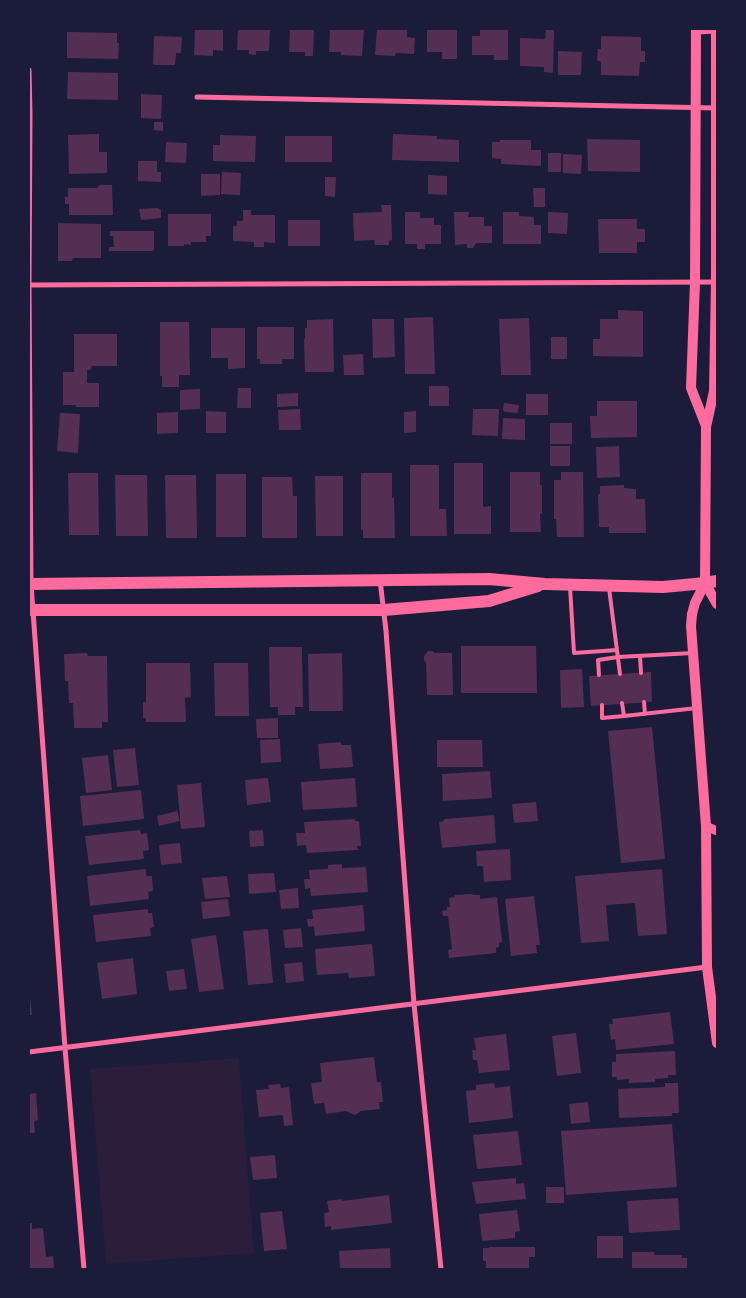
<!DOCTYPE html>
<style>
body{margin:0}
#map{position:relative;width:746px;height:1298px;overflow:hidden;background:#1b1b3a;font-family:"DM Sans",sans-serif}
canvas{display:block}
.frame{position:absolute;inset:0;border:30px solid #1b1b3a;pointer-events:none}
</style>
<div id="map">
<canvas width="746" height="1298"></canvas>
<div class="frame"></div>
</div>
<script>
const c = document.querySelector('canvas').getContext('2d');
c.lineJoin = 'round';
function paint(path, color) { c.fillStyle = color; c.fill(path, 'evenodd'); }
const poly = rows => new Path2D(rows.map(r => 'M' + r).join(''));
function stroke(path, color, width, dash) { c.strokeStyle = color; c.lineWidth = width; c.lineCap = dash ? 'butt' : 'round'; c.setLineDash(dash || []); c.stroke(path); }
paint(poly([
 [239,1058,254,1253,106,1264,90,1069]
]), '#2a1e3b');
paint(poly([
 [195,29,223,29,223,51,213,50,213,56,194,55],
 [238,29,270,29,269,51,256,51,256,55,249,54,249,50,237,50],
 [290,29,314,29,313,56,305,56,305,52,289,52],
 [330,29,364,29,362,56,341,55,341,52,329,52],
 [377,29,407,29,407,37,415,38,414,54,396,53,395,56,375,55],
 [427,29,457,29,457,59,442,59,442,52,427,52],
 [480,29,508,29,508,60,494,60,494,55,472,55,472,36,480,36],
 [546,29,554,29,553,73,544,72,544,67,520,66,520,38,545,39],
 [67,32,117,33,117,43,119,43,118,59,67,58],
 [154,36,182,37,181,53,176,53,175,65,155,65,153,64],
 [601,36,641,37,641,51,645,51,645,62,640,62,639,76,601,75,601,61,597,61,598,49,601,49],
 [558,51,582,52,581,75,558,75],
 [68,72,118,73,118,100,67,99],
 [141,94,162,95,161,119,141,118],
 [154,122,163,122,163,131,154,130],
 [99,134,99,152,107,152,107,173,69,174,68,135],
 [393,134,437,136,437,139,459,140,459,162,392,160],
 [220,135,256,136,255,162,213,161,213,145,220,145],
 [285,136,332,136,332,162,285,162],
 [587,139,640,140,640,172,588,171],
 [500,140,531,140,531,150,541,150,541,166,501,164,501,159,492,158,492,142,500,142],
 [166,142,187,143,186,163,165,162],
 [548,153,561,153,561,172,548,172],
 [563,154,582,155,581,174,563,173],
 [138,161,157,161,157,172,161,172,161,182,138,181],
 [222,172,241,173,240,195,221,194],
 [201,174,220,174,220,195,201,196],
 [428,175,447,176,447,195,428,194],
 [325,177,336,177,335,197,325,196],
 [100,185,112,185,113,215,69,215,69,204,65,204,65,197,68,197,68,188,97,188],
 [533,188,545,188,545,207,534,207],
 [381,205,391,205,392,240,389,241,389,245,375,245,374,240,354,241,353,213,382,212],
 [158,208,161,210,161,218,141,220,139,209],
 [243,210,251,210,251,215,275,215,275,243,264,242,264,247,254,247,254,242,233,241,233,226,237,226,237,221,243,221],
 [405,212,420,212,420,218,434,218,434,225,441,225,441,244,425,244,425,249,417,249,417,244,405,244],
 [454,212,469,212,468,217,484,217,484,226,492,226,492,243,476,243,473,248,467,248,467,244,455,245],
 [503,212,519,212,519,216,534,217,534,225,541,225,541,244,503,244],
 [548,212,568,213,567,234,548,233],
 [168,214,211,214,211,236,206,236,206,242,191,242,191,245,184,244,184,246,168,246],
 [598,219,637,219,637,229,645,229,645,242,637,242,637,253,599,253],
 [288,220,320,220,320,246,288,246],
 [58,223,101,224,101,258,73,258,72,261,58,261],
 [110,231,154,231,154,250,152,251,109,251,109,247,114,247,113,236,110,236],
 [618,310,643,311,643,357,593,356,593,339,600,339,600,319,618,319],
 [433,317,435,374,405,374,404,318],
 [529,318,531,375,501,375,499,319],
 [333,319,334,372,305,372,304,339,305,339,305,328,307,328,307,320],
 [372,319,394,319,395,357,373,358],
 [160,322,189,322,190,375,179,375,179,387,162,387,162,376,160,376],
 [257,327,294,327,294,359,282,359,282,364,260,364,260,359,257,359],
 [211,328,245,328,245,368,228,369,228,358,211,358],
 [74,334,117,334,117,366,92,366,90,370,87,370,87,383,99,383,99,407,76,407,76,405,63,405,63,372,74,372],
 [551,337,567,337,567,359,551,359],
 [363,354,364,375,344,375,343,355],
 [429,386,447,386,449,388,449,406,429,406],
 [238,388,251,388,251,408,237,408],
 [200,389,200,409,180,410,180,390],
 [298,393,298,406,277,407,277,394],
 [526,394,548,394,548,415,526,415],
 [597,401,637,401,637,437,591,438,590,416,597,416],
 [504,403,519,405,518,413,505,412,503,410],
 [300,409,301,430,279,430,278,410],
 [473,409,499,409,498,436,472,435],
 [206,411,226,412,226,433,206,433],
 [416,411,416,432,404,433,404,412],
 [178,412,178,431,177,433,157,434,157,413],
 [60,413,80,414,78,453,57,451],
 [503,418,525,419,525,440,502,439],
 [550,423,572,423,572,444,550,444],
 [550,446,570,446,570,466,550,466],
 [619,446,620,477,597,478,596,447],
 [454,463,483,463,483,507,491,506,491,534,454,534],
 [410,465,439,465,439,509,446,509,447,536,410,536],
 [510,472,540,472,540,485,542,485,542,514,540,514,541,532,510,532],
 [561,472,583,472,584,537,557,537,556,519,554,519,554,480,561,480],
 [68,473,98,473,99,535,69,535],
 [361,473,392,473,392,498,394,498,395,538,363,538,363,530,361,530],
 [216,474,246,474,246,537,216,537],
 [115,475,147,475,148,536,116,536],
 [165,475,196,475,197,538,166,538],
 [315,476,343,476,343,536,316,536],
 [262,477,292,477,293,496,297,496,297,538,262,538],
 [624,485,624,488,636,489,636,499,645,499,646,533,609,533,609,527,599,527,598,494,600,494,600,486],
 [461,646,536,646,537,693,461,693],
 [269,647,302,647,303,707,295,707,295,715,278,715,278,707,270,707],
 [428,651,432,651,435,653,452,653,453,695,427,695,426,662,424,660,424,656],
 [87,653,88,656,107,656,108,722,102,722,102,728,74,728,73,703,69,703,68,681,65,681,64,654],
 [342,653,343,711,309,711,308,654],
 [146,663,190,663,191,697,185,698,186,722,146,722,146,718,143,718,143,702,146,702],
 [214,663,248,663,249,716,215,716],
 [582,669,584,707,561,708,560,670],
 [651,672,652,702,591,706,589,676],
 [278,718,278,738,257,738,256,719],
 [652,727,665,859,621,863,608,731],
 [280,739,281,762,261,763,260,740],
 [437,740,482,740,483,767,437,767],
 [341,742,341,745,351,745,353,767,320,769,318,744],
 [135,748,139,785,117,787,113,750],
 [108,755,112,790,86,793,82,758],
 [490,771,492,798,443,801,442,774],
 [268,778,271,802,247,805,245,780],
 [355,778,357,807,303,810,301,782],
 [201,783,205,827,181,829,177,785],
 [141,790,144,819,83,826,80,796],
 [536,802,538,821,514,823,512,804],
 [177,811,180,821,159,826,157,816],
 [494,815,496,843,442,848,439,822,444,821,444,819],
 [355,819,355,821,359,821,361,846,357,846,358,850,307,853,306,845,297,846,296,833,305,833,304,822],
 [140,830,141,834,147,833,149,850,143,851,144,859,89,865,85,836],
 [263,830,264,846,250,847,249,831],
 [180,843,182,863,161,865,159,845],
 [510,849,511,880,484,882,483,866,477,866,476,851],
 [342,864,342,868,366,867,368,892,311,896,310,888,305,889,304,879,310,879,309,870,328,869,328,865],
 [146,869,146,876,152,876,153,891,148,892,149,899,90,906,87,876],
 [662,869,667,934,638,936,635,903,606,905,609,941,581,943,575,876],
 [274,873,276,892,249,894,248,874],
 [227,876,230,897,205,899,202,878],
 [298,888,299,908,281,909,279,890],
 [472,894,473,895,480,895,480,899,497,897,502,942,499,943,499,947,496,948,496,953,449,958,448,950,452,949,448,916,443,916,442,911,447,910,447,907,450,907,449,898,455,897,455,895],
 [534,896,540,945,536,945,537,953,511,956,505,899],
 [228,899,230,916,203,919,201,902],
 [363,905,365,931,315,936,314,926,308,927,307,919,313,919,312,910],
 [148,909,148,913,152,913,154,927,150,928,151,936,96,942,93,915],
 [301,928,303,947,285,948,283,930],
 [268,929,273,983,248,985,243,931],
 [216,935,224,989,199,992,191,939],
 [372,944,375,976,349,978,348,973,317,975,315,949],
 [133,958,137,994,102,999,97,963],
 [302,962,304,981,286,983,284,964],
 [184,969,187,989,169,991,166,971],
 [29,997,30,997,32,1015,29,1015],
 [670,1012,674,1044,616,1050,615,1039,611,1040,609,1024,613,1024,612,1019],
 [576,1033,581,1073,557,1076,552,1036],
 [506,1034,510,1070,479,1073,477,1060,473,1060,472,1050,476,1050,474,1038],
 [675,1051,676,1075,668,1075,668,1078,655,1079,655,1082,629,1083,629,1079,617,1080,617,1077,612,1077,612,1062,616,1062,616,1054],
 [374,1057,377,1082,381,1082,383,1102,379,1102,380,1109,361,1111,355,1115,346,1111,326,1114,324,1103,314,1104,311,1083,322,1082,320,1063],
 [494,1083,495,1088,510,1086,513,1118,469,1123,466,1091,476,1090,476,1085],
 [665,1083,678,1083,679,1113,672,1113,672,1116,619,1118,618,1089,665,1087],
 [280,1084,281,1088,289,1087,293,1125,284,1126,283,1115,259,1117,256,1090,269,1089,268,1085],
 [36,1093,38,1120,34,1121,35,1133,29,1133,29,1094],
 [588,1102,590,1122,571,1124,569,1104],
 [672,1124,677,1187,566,1195,561,1131],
 [518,1131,522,1165,477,1169,473,1135],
 [275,1155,277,1178,253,1180,250,1157],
 [516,1178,516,1184,524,1183,526,1199,476,1204,472,1182],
 [546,1187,564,1187,564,1203,546,1203],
 [389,1195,392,1223,331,1230,331,1226,325,1227,324,1213,329,1212,327,1201,342,1199,342,1201],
 [678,1198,680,1230,629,1233,627,1201],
 [517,1210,520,1231,515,1232,515,1238,482,1241,479,1214],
 [282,1211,287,1249,264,1251,260,1213],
 [29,1223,32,1223,32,1229,43,1228,46,1257,53,1256,54,1269,29,1269],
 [597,1236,623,1236,623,1258,597,1258],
 [489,1247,535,1247,535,1257,529,1257,529,1269,486,1269,486,1261,483,1261,483,1248,489,1248],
 [390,1248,391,1269,340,1269,339,1251],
 [632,1252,654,1252,654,1255,682,1255,682,1258,687,1258,687,1269,632,1269]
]), '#542f53');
stroke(poly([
 [570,587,574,653,617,650],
 [609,588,620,674],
 [640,656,641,673],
 [599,675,598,660,618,657,693,653],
 [644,702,645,714],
 [622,703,624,716,697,708],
 [602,705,602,718,624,716]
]), '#ff6b9d', 4);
stroke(poly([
 [696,32,717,31],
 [29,70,30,113,29,285,31,584,65,1048,84,1269],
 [197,97,716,108],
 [29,285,716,282],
 [380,580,386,631,414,1004,441,1269],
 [29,1052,707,967]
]), '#ff6b9d', 5);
stroke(poly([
 [706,826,717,831]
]), '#ff6b9d', 9);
stroke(poly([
 [696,29,695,282,691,388,706,426],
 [716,29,716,282,714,391,706,427,705,583,695,603,692,614,691,626,706,826,707,967,717,1043],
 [705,583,717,604]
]), '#ff6b9d', 10);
stroke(poly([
 [29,584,489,579,545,584,663,587,705,583,717,581],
 [29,610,384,610,489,601,538,586]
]), '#ff6b9d', 12);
</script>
